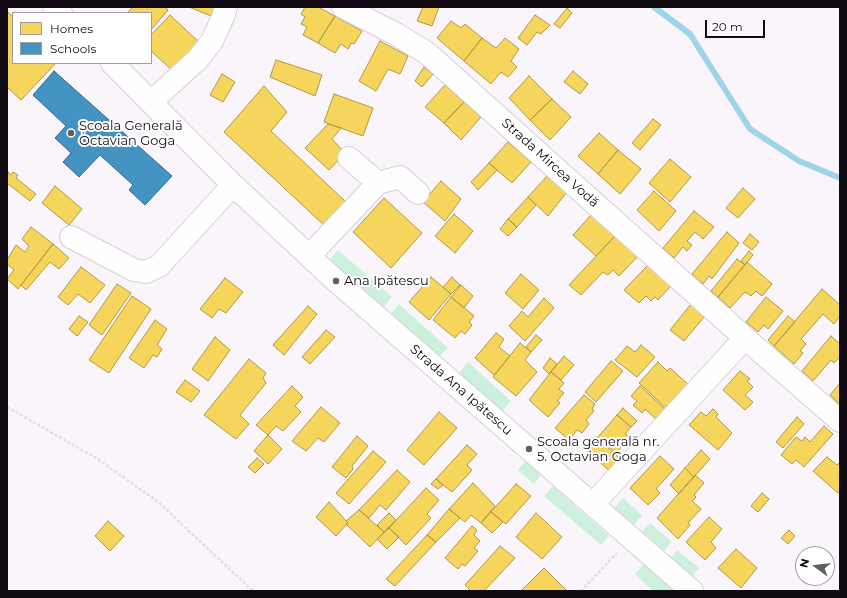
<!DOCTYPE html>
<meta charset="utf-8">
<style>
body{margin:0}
#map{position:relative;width:847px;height:598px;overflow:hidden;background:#faf5fa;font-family:Montserrat,sans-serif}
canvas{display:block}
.frame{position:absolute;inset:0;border:8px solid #120b14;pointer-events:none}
.legend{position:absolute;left:12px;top:12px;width:140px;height:52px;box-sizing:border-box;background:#fff;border:1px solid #a09da1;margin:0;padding:5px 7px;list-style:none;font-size:12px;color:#120b14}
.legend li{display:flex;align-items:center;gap:8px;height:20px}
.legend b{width:20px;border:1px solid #a09da1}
.north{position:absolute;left:795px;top:546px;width:40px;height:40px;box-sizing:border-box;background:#fff;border:1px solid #a09da1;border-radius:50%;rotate:285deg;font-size:11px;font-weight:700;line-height:16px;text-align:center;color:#120b14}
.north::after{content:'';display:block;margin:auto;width:14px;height:18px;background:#635d64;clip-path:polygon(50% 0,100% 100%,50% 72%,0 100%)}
.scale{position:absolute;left:705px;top:20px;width:60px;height:18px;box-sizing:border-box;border:2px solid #120b14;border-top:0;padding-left:5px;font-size:12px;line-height:14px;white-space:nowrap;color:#120b14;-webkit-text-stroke:3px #fff;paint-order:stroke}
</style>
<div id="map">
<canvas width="847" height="598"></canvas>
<div class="frame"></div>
<ul class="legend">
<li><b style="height:11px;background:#f6d55c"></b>Homes</li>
<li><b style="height:11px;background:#4393c3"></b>Schools</li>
</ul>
<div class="north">N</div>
<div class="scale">20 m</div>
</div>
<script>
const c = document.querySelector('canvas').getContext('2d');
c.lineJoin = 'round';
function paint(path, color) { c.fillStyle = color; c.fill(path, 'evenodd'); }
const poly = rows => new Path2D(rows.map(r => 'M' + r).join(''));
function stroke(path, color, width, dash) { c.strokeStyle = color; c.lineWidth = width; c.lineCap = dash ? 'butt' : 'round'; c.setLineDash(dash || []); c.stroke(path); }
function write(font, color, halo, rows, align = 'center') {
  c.font = font + ' Montserrat,sans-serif'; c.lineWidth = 4; c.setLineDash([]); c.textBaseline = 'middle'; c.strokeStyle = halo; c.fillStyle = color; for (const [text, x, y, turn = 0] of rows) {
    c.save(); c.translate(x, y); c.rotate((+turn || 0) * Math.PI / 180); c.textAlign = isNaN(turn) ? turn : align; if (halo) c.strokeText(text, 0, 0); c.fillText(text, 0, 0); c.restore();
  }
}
paint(poly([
 [338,250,392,297,382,309,333,264,331,258],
 [399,304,448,348,438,358,389,316],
 [468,362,511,401,501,412,457,375],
 [525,461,541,475,534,484,518,470],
 [553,486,609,536,601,545,544,496],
 [623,498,642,515,634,525,614,508],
 [650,523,672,542,664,551,642,531],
 [677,550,699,568,692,577,671,558],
 [644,564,673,590,653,591,635,574]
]), '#ccf0dc');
const homes = poly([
 [133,7,165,7,168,10,151,30,151,13,127,13,133,7],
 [189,7,214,7,211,16,189,7],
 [305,7,318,7,335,16,318,43,303,35,307,27,301,24,305,17,301,14,305,7],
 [423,7,439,7,432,26,417,21,423,7],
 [567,8,572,13,560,28,554,24,567,8],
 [7,11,13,17,13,63,56,63,21,100,7,87,7,11],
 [170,15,201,44,175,73,151,51,151,35,170,15],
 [535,15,550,25,541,34,537,32,527,45,518,38,535,15],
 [335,16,362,31,354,44,351,43,348,49,341,44,335,53,318,43,335,16],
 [451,21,461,28,465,24,482,38,464,61,437,38,451,21],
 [482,38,496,48,505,38,519,49,511,61,517,67,508,77,501,72,491,84,464,61,482,38],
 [380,41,408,56,400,74,388,69,376,91,359,81,380,41],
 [276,60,322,75,315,96,270,77,276,60],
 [424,67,433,74,422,87,415,81,424,67],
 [573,71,588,84,580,94,564,82,573,71],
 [222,74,235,82,223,102,210,95,222,74],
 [529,76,552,99,530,120,509,98,529,76],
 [445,85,464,102,444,123,425,107,445,85],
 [264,86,287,112,271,131,347,203,327,228,224,132,264,86],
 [334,94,373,108,363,136,324,122,334,94],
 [552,99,571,117,550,140,530,120,552,99],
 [464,102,481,117,461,140,444,123,464,102],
 [653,119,661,125,640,150,632,143,653,119],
 [328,124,341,128,332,139,345,153,329,170,305,148,328,124],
 [599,133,618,150,598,174,578,156,599,133],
 [508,142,531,162,512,183,489,163,508,142],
 [618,150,641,169,620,194,598,174,618,150],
 [670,159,691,177,670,202,649,183,670,159],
 [489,163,497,170,478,190,471,182,489,163],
 [8,172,11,175,13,172,18,175,16,178,36,194,30,201,7,183,8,172],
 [547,176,567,192,548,216,528,197,547,176],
 [441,181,461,199,445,221,423,202,441,181],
 [55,186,82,209,69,225,42,203,55,186],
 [743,188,755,199,738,218,726,208,743,188],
 [654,191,676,211,659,231,637,210,654,191],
 [528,197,536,205,517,227,508,219,528,197],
 [384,198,422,233,391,268,353,232,384,198],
 [694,211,714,227,703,239,695,232,687,241,692,245,687,251,683,247,674,258,663,248,694,211],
 [454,214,473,231,455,253,435,236,454,214],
 [592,214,615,236,596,256,573,235,592,214],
 [508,219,517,227,508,236,500,229,508,219],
 [31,227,53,244,18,289,7,279,14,270,7,264,7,260,16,245,25,252,29,246,22,239,31,227],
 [727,232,739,243,712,279,709,276,703,284,692,274,727,232],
 [750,234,759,242,752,250,743,243,750,234],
 [615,236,638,256,619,276,613,270,608,275,603,272,581,295,569,285,615,236],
 [53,244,69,258,59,269,50,262,26,290,21,285,53,244],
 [749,251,753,255,745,265,741,261,749,251],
 [737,259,745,265,718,297,711,291,737,259],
 [747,262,772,284,762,296,756,291,751,296,745,292,730,308,718,297,747,262],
 [648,265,671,286,658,300,655,297,651,301,646,296,639,303,624,290,648,265],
 [81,267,105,285,90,303,78,294,68,305,58,297,81,267],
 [521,274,539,290,523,309,505,293,521,274],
 [431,277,451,294,429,320,409,302,431,277],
 [452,277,460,285,451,294,443,287,452,277],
 [225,278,243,292,226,313,219,309,212,318,200,309,225,278],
 [117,284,131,293,102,335,89,325,117,284],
 [461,285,473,296,464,308,451,297,461,285],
 [822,289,840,305,840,316,834,324,823,314,801,339,806,344,800,351,803,353,794,364,774,346,822,289],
 [132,296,151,309,109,373,89,360,132,296],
 [451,297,474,316,469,322,472,325,465,334,461,331,455,338,433,320,451,297],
 [766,297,783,311,768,329,764,325,758,332,746,322,766,297],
 [544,298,554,308,525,341,509,326,522,311,528,317,544,298],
 [691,304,705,316,684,341,670,330,691,304],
 [308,306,317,314,284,355,273,345,308,306],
 [79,316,88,322,77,336,69,329,79,316],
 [788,316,795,322,774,346,768,340,788,316],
 [155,320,167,329,157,345,162,349,157,357,153,355,144,368,129,358,155,320],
 [326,330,335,337,310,364,302,357,326,330],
 [496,333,504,339,499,347,510,356,494,375,475,358,496,333],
 [536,335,542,340,531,352,526,347,536,335],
 [831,336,840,344,840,357,834,363,831,360,813,381,802,371,831,336],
 [215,337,230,350,208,381,192,369,215,337],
 [520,343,531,352,525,360,537,372,516,396,493,377,520,343],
 [641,345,655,357,637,377,615,360,627,346,635,352,641,345],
 [564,356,574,365,561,380,551,372,564,356],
 [550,358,557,364,549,374,543,368,550,358],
 [249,359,266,373,263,378,266,383,240,415,249,424,236,439,204,415,249,359],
 [611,361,623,371,596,402,585,392,611,361],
 [658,362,667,371,670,368,689,385,667,409,639,383,658,362],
 [740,371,750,379,747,381,753,387,745,395,753,402,745,410,723,390,740,371],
 [551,372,564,383,559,389,564,393,557,401,560,403,548,417,529,400,551,372],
 [185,380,200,391,191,402,176,392,185,380],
 [840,383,840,405,830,395,840,383],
 [292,386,303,397,295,406,301,412,283,431,276,426,268,435,256,425,292,386],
 [640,386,666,410,657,420,645,409,642,413,633,405,637,401,631,396,640,386],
 [584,395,595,404,592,409,594,411,586,420,589,424,582,433,577,430,569,440,555,428,584,395],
 [321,407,340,423,324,442,318,438,306,451,292,441,321,407],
 [623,408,637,421,631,427,617,415,623,408],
 [713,409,718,414,716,417,732,433,718,450,689,425,701,412,706,416,713,409],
 [439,412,457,428,424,465,407,450,439,412],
 [617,415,631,427,625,434,630,437,616,453,598,437,617,415],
 [797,417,804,424,783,448,776,442,797,417],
 [824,426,833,434,804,467,796,460,792,464,781,455,796,437,802,441,805,437,810,442,824,426],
 [268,435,282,449,268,464,254,451,268,435],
 [357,436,368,446,352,466,353,469,346,478,332,467,357,436],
 [596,437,625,463,614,475,585,449,596,437],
 [467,445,477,454,467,465,472,470,452,492,436,479,467,445],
 [701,450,710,459,694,477,685,468,701,450],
 [373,451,386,462,349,504,336,493,373,451],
 [660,456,674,469,656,489,660,493,648,505,630,488,660,456],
 [827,457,837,465,840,462,840,490,838,493,813,471,827,457],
 [257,458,264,464,255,473,248,467,257,458],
 [685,468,694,477,679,494,670,485,685,468],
 [397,470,410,482,386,510,380,505,369,518,359,510,397,470],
 [695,475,704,483,694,495,696,497,692,501,701,509,688,523,690,525,678,539,657,518,695,475],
 [436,479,443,485,438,489,431,484,436,479],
 [473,483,495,506,481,523,471,515,465,522,449,509,473,483],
 [516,484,531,496,506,524,491,512,516,484],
 [426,488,439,500,427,514,431,518,406,545,389,528,426,488],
 [762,493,769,499,758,512,751,506,762,493],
 [329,502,348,523,336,536,316,517,329,502],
 [449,509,460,518,436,542,427,535,449,509],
 [359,510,384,532,370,547,346,524,348,523,346,521,359,510],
 [491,512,503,522,492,533,481,523,491,512],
 [389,513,396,520,384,532,377,525,389,513],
 [536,513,562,537,542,559,516,537,536,513],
 [709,517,722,529,711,542,716,548,705,560,686,542,709,517],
 [108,521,124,536,110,551,95,536,108,521],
 [472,526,477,530,474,535,480,541,474,548,478,551,465,566,462,564,458,569,445,558,472,526],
 [389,528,399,537,387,549,377,539,389,528],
 [789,530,795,536,788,544,781,538,789,530],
 [427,535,436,542,395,586,386,579,427,535],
 [500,546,515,558,484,591,471,591,465,585,500,546],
 [736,549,757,568,741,588,718,568,736,549],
 [544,568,567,591,521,591,544,568]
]);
paint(homes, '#f6d55c');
stroke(homes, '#b29846', 1);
const schools = poly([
 [54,71,172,176,145,205,129,190,133,185,100,155,79,177,63,162,71,153,55,138,66,126,33,95,54,71]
]);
paint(schools, '#4393c3');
stroke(schools, '#346a8e', 1);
stroke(poly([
 [654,7,690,34,750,129,799,161,840,178]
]), '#9ed4e9', 6);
const minor = poly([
 [343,7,396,34,427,53,745,338,840,421],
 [151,102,198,59,212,41,223,17,226,7],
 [378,183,400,177,418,193],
 [71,237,134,270,146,272,159,266,233,185],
 [309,256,378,183,349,158],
 [593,504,745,338]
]);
const major = poly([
 [54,7,61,13],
 [112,63,233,185,336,281,692,591]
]);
stroke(minor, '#d6d0d7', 24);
stroke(major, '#d6d0d7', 24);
stroke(poly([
 [7,407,96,458,156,500,253,591],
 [581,591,617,553]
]), '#e0dee0', 2.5, [3, 2]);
stroke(minor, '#fefefe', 22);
stroke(major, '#fefefe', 22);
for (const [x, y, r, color] of [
 [71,133,4,"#635d64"],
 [336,281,4,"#635d64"],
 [529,449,4,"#635d64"]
]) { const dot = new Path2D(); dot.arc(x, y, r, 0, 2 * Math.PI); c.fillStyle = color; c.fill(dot); stroke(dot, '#fff', 1.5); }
write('13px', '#120b14', '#fff', [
 ["Școala Generală",79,126],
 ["Octavian Goga",79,141],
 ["Ana Ipătescu",344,281],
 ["Scoala generală nr.",537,442],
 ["5. Octavian Goga",537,457]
], 'left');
write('13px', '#120b14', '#fff', [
 ["Strada Mircea Vodă",550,163,42],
 ["Strada Ana Ipătescu",461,390,41]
]);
</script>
